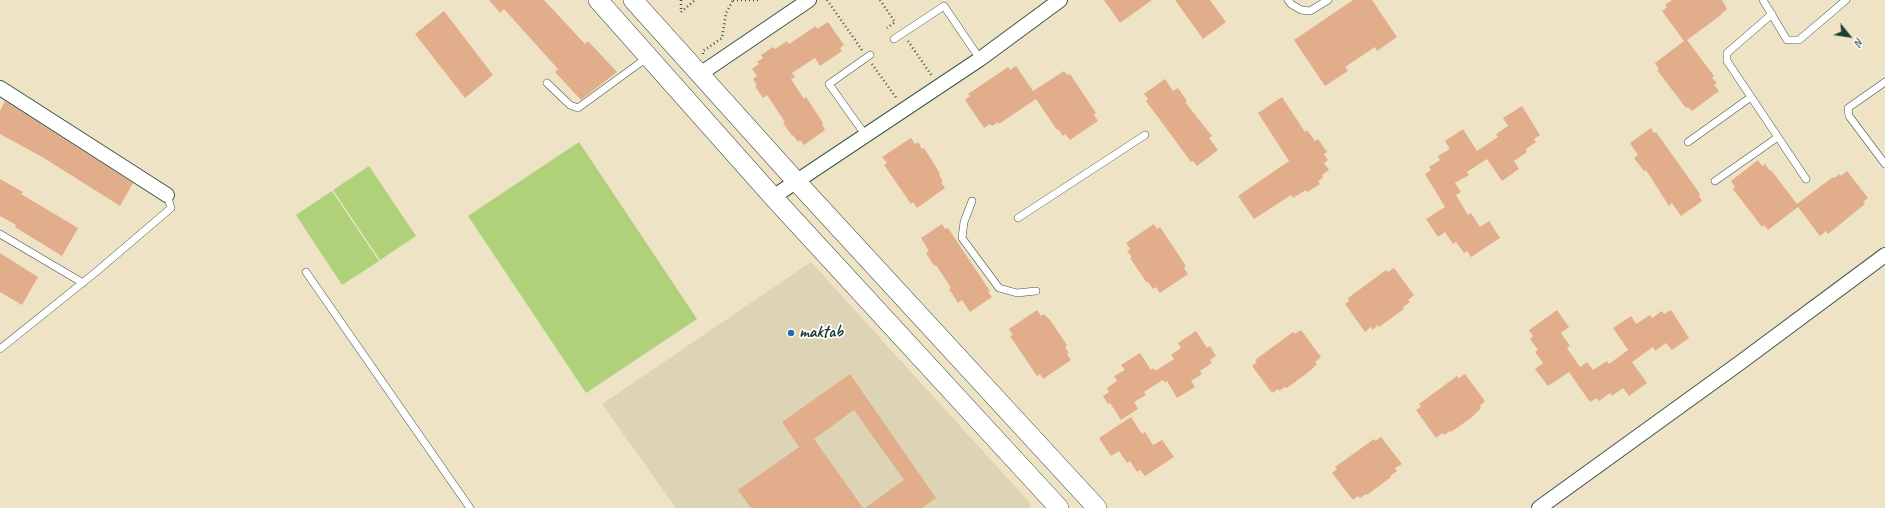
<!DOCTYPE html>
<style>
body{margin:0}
#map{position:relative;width:1885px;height:508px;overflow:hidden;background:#efe3c6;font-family:Caveat,sans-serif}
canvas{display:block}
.north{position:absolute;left:1829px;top:16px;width:40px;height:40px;-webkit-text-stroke:3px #fff;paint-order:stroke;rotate:120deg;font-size:11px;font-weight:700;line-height:16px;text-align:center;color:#1f3d34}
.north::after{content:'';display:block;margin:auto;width:14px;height:18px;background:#1f3d34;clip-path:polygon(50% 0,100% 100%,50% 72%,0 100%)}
</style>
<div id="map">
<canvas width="1885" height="508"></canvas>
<div class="north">N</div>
</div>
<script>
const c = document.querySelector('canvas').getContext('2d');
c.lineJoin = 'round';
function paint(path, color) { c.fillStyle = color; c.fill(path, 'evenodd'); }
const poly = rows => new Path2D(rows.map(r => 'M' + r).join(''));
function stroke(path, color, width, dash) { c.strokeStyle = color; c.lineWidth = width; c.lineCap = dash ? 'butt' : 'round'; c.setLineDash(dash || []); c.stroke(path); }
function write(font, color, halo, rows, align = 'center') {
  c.font = font + ' Caveat,sans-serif'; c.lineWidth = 3.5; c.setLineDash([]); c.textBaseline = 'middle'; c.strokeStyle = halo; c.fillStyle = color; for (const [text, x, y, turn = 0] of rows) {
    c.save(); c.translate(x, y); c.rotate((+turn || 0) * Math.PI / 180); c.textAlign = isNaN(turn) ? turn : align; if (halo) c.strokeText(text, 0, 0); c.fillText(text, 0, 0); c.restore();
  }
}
paint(poly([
 [811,262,1031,504,1029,508,676,508,602,404]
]), '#ddd4b5');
paint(poly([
 [579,142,697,319,586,393,468,216],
 [369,166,416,236,380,260,333,190],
 [332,191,379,261,342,285,296,215]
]), '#aed17a');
paint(poly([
 [489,0,544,0,585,44,588,41,617,72,581,100,555,72,558,69,504,9,500,13],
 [1104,0,1152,0,1120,23],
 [1175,0,1210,0,1226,22,1203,39],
 [1353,0,1372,0,1397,37,1377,51,1375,47,1345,67,1348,71,1325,86,1294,40],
 [1672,0,1722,0,1727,9,1721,14,1721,15,1687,40,1714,76,1712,78,1717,83,1714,85,1719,91,1692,111,1688,107,1686,108,1657,70,1659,69,1655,63,1684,41,1662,11,1667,7,1665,5],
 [444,11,493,75,465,98,415,34],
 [828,22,844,45,840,48,842,51,820,66,815,58,792,73,795,77,791,79,804,99,806,97,823,123,822,124,825,130,804,145,800,140,798,142,793,135,792,136,783,123,785,122,767,95,763,98,755,86,757,85,753,79,757,76,752,69,759,64,757,62,763,58,761,55,773,47,775,49,787,41,789,44,816,26,817,29],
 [1016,66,1033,91,1064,71,1067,75,1070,74,1096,113,1094,115,1098,121,1070,140,1065,134,1063,136,1058,129,1057,130,1036,99,999,124,998,122,992,126,990,124,984,128,965,100,970,96,968,94,1008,67,1010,70],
 [1165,79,1173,91,1178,88,1187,101,1185,102,1212,136,1209,138,1218,150,1197,166,1193,161,1191,162,1146,101,1148,99,1144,94],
 [1282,97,1305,132,1307,130,1315,141,1318,139,1327,152,1324,154,1328,160,1324,163,1329,170,1322,175,1323,178,1318,181,1320,184,1307,192,1306,190,1293,198,1291,195,1254,219,1238,196,1289,161,1258,113],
 [5,101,133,183,120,206,44,158,0,134,0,111],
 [1522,106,1540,135,1534,139,1536,142,1526,149,1527,152,1514,161,1519,169,1502,181,1487,159,1467,172,1469,175,1455,183,1461,192,1456,195,1468,215,1471,213,1480,227,1489,221,1500,238,1471,257,1467,251,1464,253,1456,242,1453,244,1445,232,1438,237,1426,219,1445,207,1425,174,1431,170,1429,167,1440,160,1438,156,1450,149,1445,141,1463,129,1477,151,1498,137,1496,134,1508,126,1503,118],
 [1651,128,1654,133,1656,132,1700,194,1699,196,1702,201,1681,216,1672,203,1669,206,1646,170,1644,171,1634,158,1638,155,1630,143],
 [911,138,915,144,918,142,922,149,924,148,933,162,940,174,939,175,943,181,941,182,945,188,917,208,913,202,911,204,884,165,887,163,882,157],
 [1758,160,1762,166,1765,164,1770,171,1771,170,1797,204,1833,177,1834,178,1840,174,1841,176,1847,171,1868,198,1863,202,1865,204,1828,234,1826,231,1820,236,1798,207,1768,230,1764,225,1762,227,1733,189,1735,187,1731,181],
 [0,179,23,192,21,194,78,228,62,256,15,227,16,225,0,216],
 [942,224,945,229,948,228,990,291,988,292,992,297,970,312,962,300,958,303,949,289,951,288,936,265,934,266,926,253,929,251,921,238],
 [1154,224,1157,229,1160,227,1186,266,1184,268,1188,274,1160,293,1156,287,1153,289,1148,282,1147,283,1130,258,1132,257,1127,251,1130,249,1126,243],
 [0,253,38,277,22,305,0,292],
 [1394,268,1414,295,1408,300,1410,302,1403,307,1404,309,1379,327,1378,325,1372,330,1371,327,1365,332,1345,304,1349,301,1348,298,1386,270,1388,272],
 [1037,310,1041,316,1044,314,1050,320,1067,345,1065,347,1069,353,1067,354,1071,360,1043,379,1040,374,1037,376,1010,336,1013,335,1009,329],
 [1557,310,1569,327,1561,333,1570,346,1567,348,1580,367,1587,362,1593,370,1607,361,1609,364,1628,350,1613,328,1631,316,1636,324,1650,315,1652,318,1662,311,1664,314,1671,310,1689,338,1672,350,1666,343,1655,351,1653,347,1632,362,1647,383,1629,396,1623,388,1612,396,1610,393,1599,401,1596,398,1590,402,1569,372,1548,386,1535,369,1543,363,1535,352,1538,350,1530,339,1533,336,1529,330],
 [1301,330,1321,357,1315,362,1317,364,1311,370,1287,388,1285,387,1279,391,1278,389,1272,393,1252,366,1257,362,1255,360,1293,332,1295,334],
 [1196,331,1207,348,1210,346,1216,356,1210,360,1212,363,1200,371,1202,374,1191,381,1195,387,1177,398,1167,381,1165,383,1163,380,1144,392,1146,395,1134,402,1138,409,1121,420,1110,403,1108,404,1103,396,1109,392,1107,388,1117,381,1114,376,1125,370,1121,365,1140,353,1151,370,1154,368,1155,371,1174,359,1171,355,1181,348,1178,343],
 [850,374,936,498,922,508,865,508,904,480,854,410,814,439,863,508,751,508,738,490,799,447,782,422],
 [1465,374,1485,401,1480,406,1481,408,1471,418,1451,432,1450,431,1444,435,1442,433,1436,438,1416,410,1421,407,1419,404,1457,376,1459,378],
 [1131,417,1142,434,1145,432,1153,445,1162,440,1174,457,1145,476,1140,470,1137,472,1130,461,1127,463,1119,451,1111,456,1099,438],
 [1381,437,1402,464,1395,468,1397,471,1390,476,1391,477,1367,495,1366,494,1360,498,1358,496,1353,500,1332,473,1337,469,1335,467,1374,439,1375,441]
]), '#e2ad8b');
const lane = poly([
 [1288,0,1291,4,1301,10,1310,11,1328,0],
 [1763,0,1787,40,1799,40,1846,0],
 [1772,14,1727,53,1727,61,1806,179],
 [894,39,944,6,980,59],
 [1885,82,1848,108,1849,116,1885,164],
 [547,83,570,105,578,108,648,57],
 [866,136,829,84,870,55],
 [1688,142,1751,97],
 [1715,181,1778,137],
 [972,201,964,222,962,238,999,288,1017,293,1036,291],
 [1018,218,1145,135],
 [0,234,83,283],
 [306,272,470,508],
 [0,349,96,272,171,208,167,195]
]);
const street = poly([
 [700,74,809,0],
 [0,88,167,195],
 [773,197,980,59,1060,0],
 [1539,508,1741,362,1885,255]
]);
const secondary = poly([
 [598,0,773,197,1059,508],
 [633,0,796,181,1097,508]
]);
stroke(lane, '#3e564a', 8);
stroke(street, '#3e564a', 16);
stroke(secondary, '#3e564a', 20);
stroke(poly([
 [681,0,681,12,695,0],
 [733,0,760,0],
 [827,0,862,50],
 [880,0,895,22,887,28],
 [908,41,932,76],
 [703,54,703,51,722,38,726,13,733,0],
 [872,64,897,99]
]), '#3e564a', 2.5, [1, 3]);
stroke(lane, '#fff', 7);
stroke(street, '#fff', 14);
stroke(secondary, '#fff', 19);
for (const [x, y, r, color] of [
 [791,333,4,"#1f6fb2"]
]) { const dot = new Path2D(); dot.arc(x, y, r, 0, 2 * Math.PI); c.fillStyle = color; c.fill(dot); stroke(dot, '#fff', 1.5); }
write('bold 17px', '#1f3d34', '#fff', [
 ["maktab",799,333]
], 'left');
</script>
